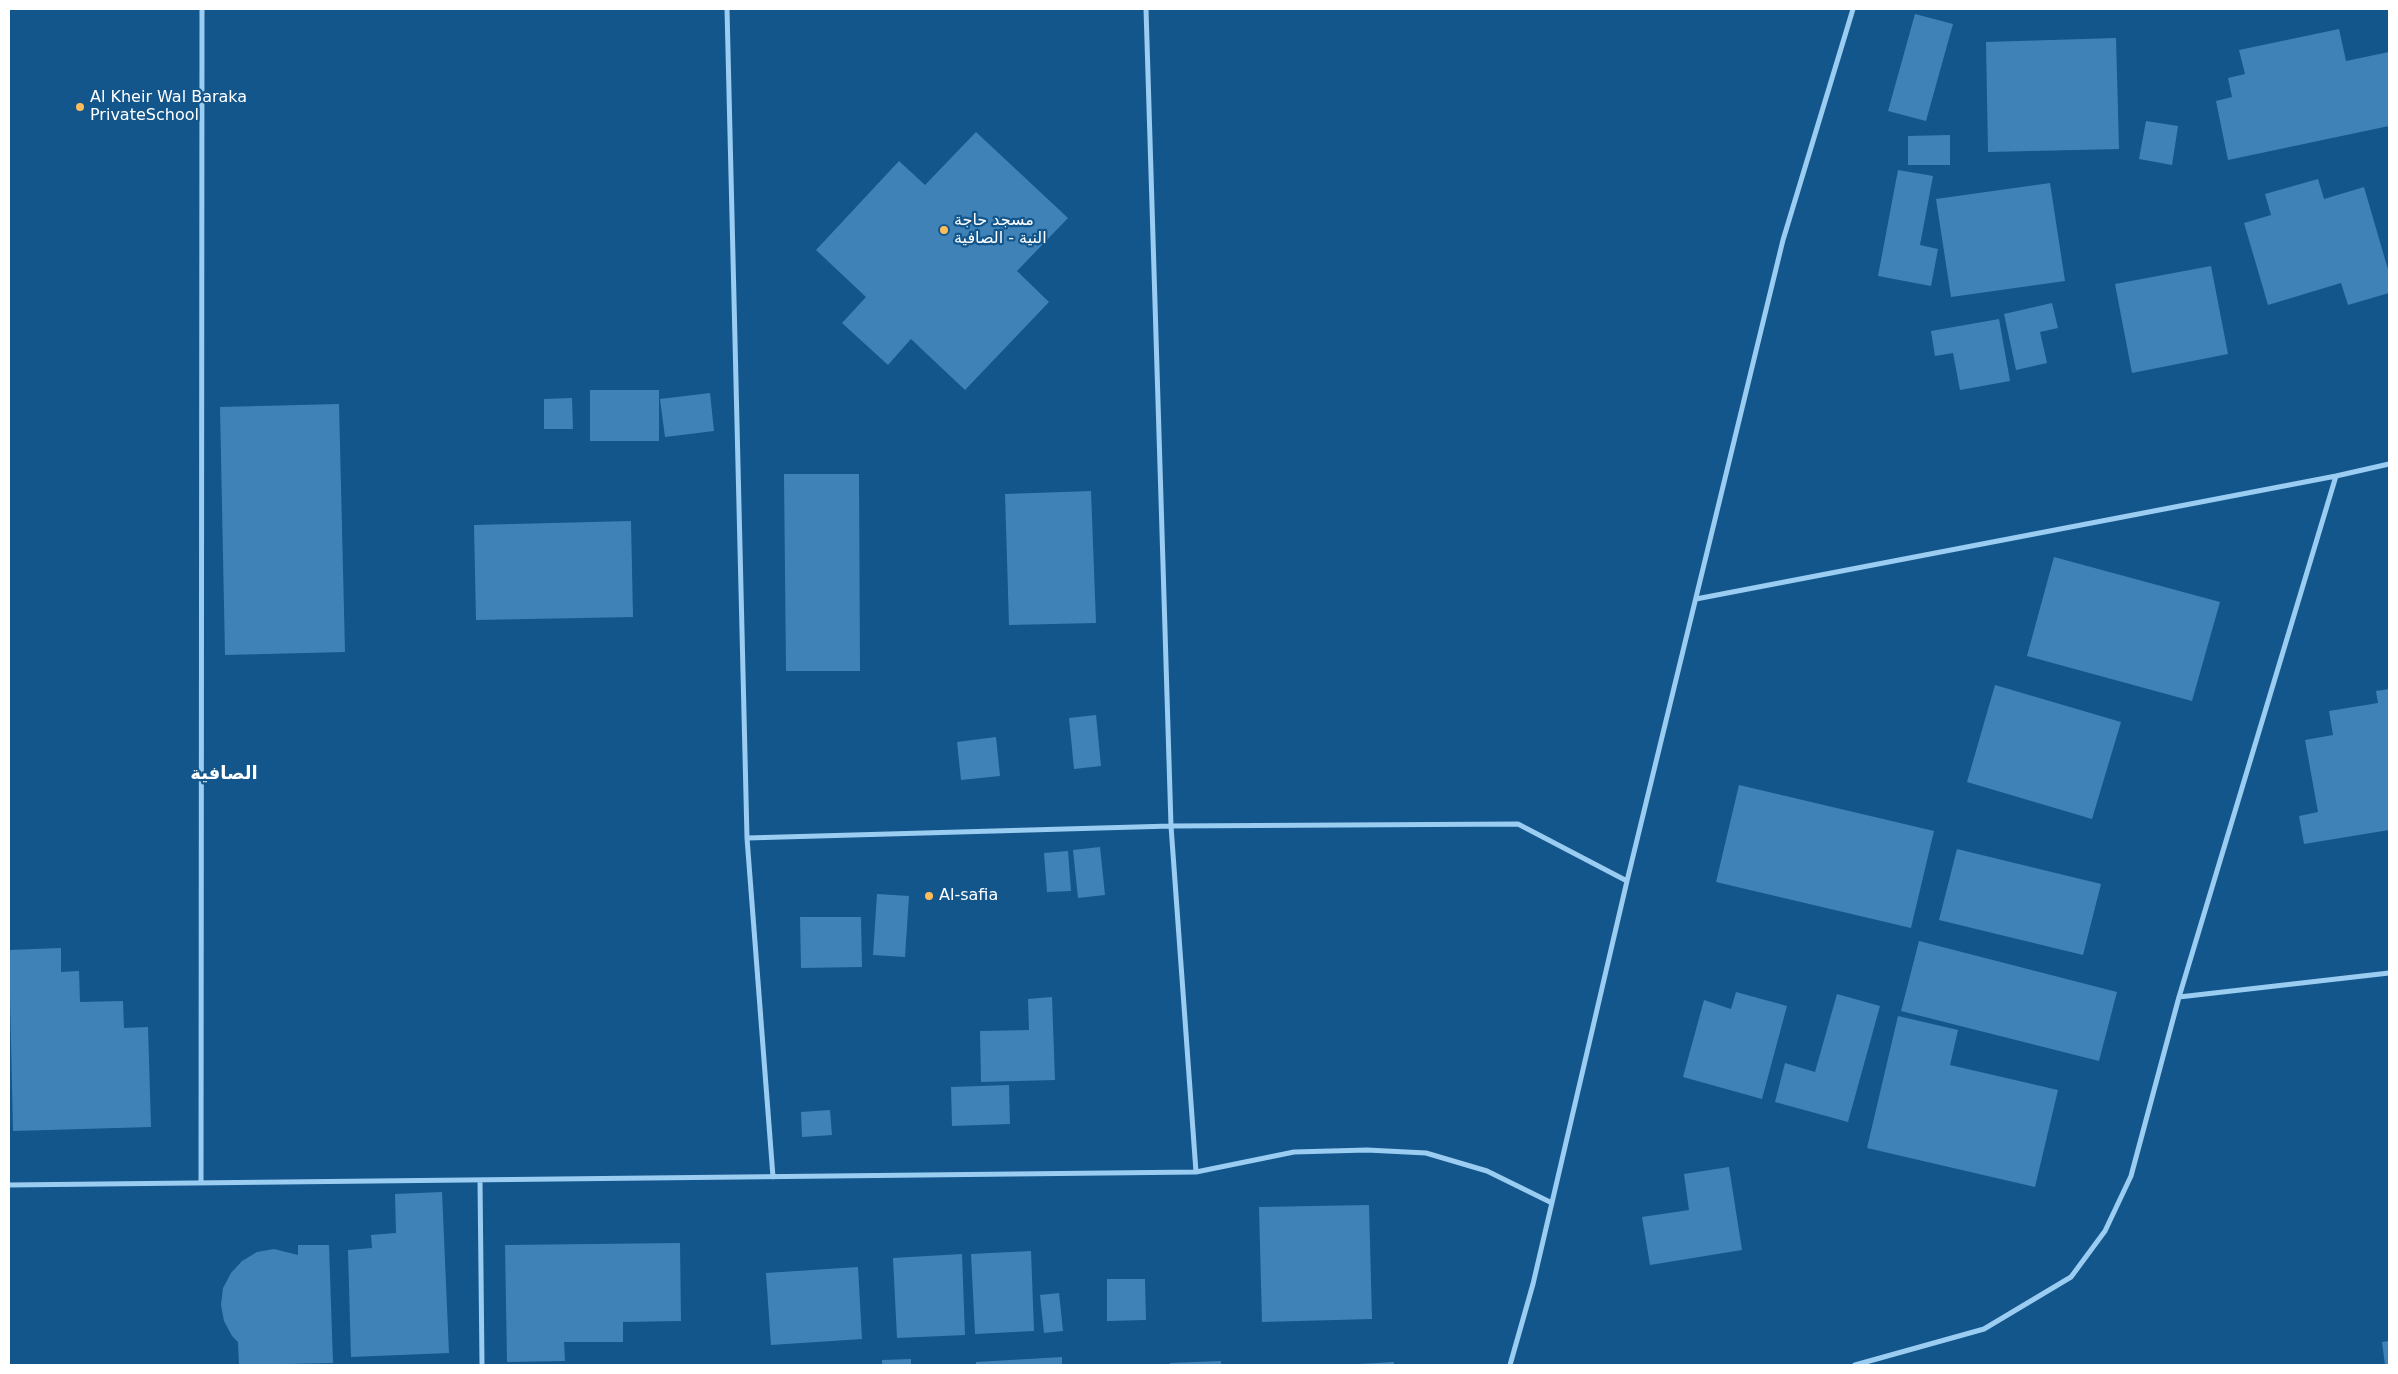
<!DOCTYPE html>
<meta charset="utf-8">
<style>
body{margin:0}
#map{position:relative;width:2398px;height:1374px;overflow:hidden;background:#13568c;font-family:"DejaVu Sans",sans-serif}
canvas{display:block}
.frame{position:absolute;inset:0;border:10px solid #fff;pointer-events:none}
</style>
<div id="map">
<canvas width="2398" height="1374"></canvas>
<div class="frame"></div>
</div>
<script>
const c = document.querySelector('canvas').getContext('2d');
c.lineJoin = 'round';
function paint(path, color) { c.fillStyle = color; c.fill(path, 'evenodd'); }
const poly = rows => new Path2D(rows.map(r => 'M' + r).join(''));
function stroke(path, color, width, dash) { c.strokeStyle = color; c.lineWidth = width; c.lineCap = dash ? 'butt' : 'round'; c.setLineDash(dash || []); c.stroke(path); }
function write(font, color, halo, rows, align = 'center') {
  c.font = font + ' "DejaVu Sans",Cairo,sans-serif'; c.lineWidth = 4.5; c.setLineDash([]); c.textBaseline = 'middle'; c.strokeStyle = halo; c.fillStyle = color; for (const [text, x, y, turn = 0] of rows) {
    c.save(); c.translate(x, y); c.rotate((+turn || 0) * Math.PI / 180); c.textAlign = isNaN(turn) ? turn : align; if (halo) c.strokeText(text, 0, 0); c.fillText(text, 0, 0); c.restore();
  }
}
paint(poly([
 [1915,14,1953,24,1926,121,1888,111],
 [2339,29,2346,61,2389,52,2389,126,2228,160,2216,101,2232,97,2228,78,2245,74,2239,50],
 [2116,38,2119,149,1988,152,1986,42],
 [2146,121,2178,126,2172,165,2139,159],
 [976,132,1068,218,1017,271,1049,302,965,390,911,339,888,365,842,323,866,297,816,250,899,161,925,185],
 [1950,135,1950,165,1908,165,1908,136],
 [1898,170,1933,176,1920,245,1938,249,1931,286,1878,276],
 [2318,179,2324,199,2364,187,2389,273,2389,293,2348,305,2341,283,2268,305,2244,223,2271,215,2265,194],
 [2050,183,2065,281,1951,297,1936,199],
 [2211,266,2228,354,2132,373,2115,284],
 [2052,303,2058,328,2040,332,2047,363,2016,370,2004,314],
 [1999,319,2010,381,1960,390,1953,353,1935,356,1931,331],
 [590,390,659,390,659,441,590,441],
 [710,393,714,431,665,437,660,399],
 [572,398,573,429,544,429,544,399],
 [339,404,345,652,225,655,220,407],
 [784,474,859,474,860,671,786,671],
 [1091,491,1096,623,1009,625,1005,494],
 [631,521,633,617,476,620,474,525],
 [2054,557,2220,602,2192,701,2027,656],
 [1995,685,2121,722,2092,819,1967,782],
 [2389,689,2389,830,2304,844,2299,816,2318,812,2305,740,2333,735,2329,711,2378,703,2376,691],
 [1096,715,1101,766,1074,769,1069,718],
 [996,737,1000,776,961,780,957,742],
 [1739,785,1934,831,1911,928,1716,882],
 [1100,847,1105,895,1078,898,1073,850],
 [1957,849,2101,884,2083,955,1939,920],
 [1068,851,1071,891,1047,892,1044,853],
 [877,894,909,896,905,957,873,955],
 [800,917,861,917,862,967,801,968],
 [1919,941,2117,992,2099,1061,1901,1011],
 [61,948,61,972,79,971,80,1002,123,1001,124,1028,148,1027,151,1127,13,1131,9,950],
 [1736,992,1787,1006,1762,1099,1683,1077,1704,1000,1731,1009],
 [1837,994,1880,1006,1848,1122,1775,1102,1785,1063,1815,1072],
 [1052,997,1055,1080,981,1082,980,1031,1029,1030,1028,999],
 [1898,1016,1958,1030,1950,1065,2058,1090,2035,1187,1867,1148],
 [1009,1085,1010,1124,952,1126,951,1087],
 [830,1110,832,1135,802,1137,801,1112],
 [1729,1167,1742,1250,1650,1265,1642,1217,1689,1210,1684,1174],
 [442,1192,449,1353,351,1357,348,1250,372,1248,371,1235,396,1233,395,1194],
 [1369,1205,1372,1319,1262,1322,1259,1207],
 [680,1243,681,1321,623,1322,623,1342,564,1342,565,1361,507,1362,505,1245],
 [298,1245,329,1245,333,1363,239,1365,238,1342,232,1336,224,1321,221,1305,223,1288,231,1273,242,1261,257,1252,274,1249,298,1255],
 [1031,1251,1034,1331,975,1334,971,1254],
 [962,1254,965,1335,897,1338,893,1258],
 [858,1267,862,1339,771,1345,766,1273],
 [1107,1279,1145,1279,1146,1320,1107,1321],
 [1059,1293,1063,1331,1044,1333,1040,1295],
 [2389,1341,2389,1365,2385,1365,2382,1342],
 [1062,1357,1062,1365,976,1365,976,1362],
 [911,1359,911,1365,882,1365,882,1360],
 [1221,1361,1221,1365,1170,1365,1170,1363],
 [1394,1362,1394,1365,1359,1365,1359,1364]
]), '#3f82b7');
stroke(poly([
 [727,9,747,838,773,1177],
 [1146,9,1171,826,1196,1172],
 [1696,599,2336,476,2389,464],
 [747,838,1171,826,1518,824,1627,881],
 [2179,997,2389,973],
 [480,1180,482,1365],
 [201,1183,202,9],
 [9,1185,1196,1172,1294,1152,1367,1150,1426,1153,1487,1171,1552,1203],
 [1510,1365,1533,1284,1627,881,1783,240,1853,9],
 [1855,1365,1984,1329,2071,1277,2105,1231,2131,1176,2179,997,2336,476]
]), '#9bccf1', 5);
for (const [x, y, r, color] of [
 [80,107,5,"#ffbc5b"],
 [944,230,5,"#ffbc5b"],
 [929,896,5,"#ffbc5b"]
]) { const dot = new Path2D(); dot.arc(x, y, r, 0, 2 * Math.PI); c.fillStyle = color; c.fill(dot); stroke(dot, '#13568c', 2); }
write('16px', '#fff', '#13568c', [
 ["Al Kheir Wal Baraka",90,98],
 ["PrivateSchool",90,116],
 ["مسجد حاجة",954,221],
 ["النية - الصافية",954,239],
 ["Al-safia",939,896]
], 'left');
write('bold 18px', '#fff', '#13568c', [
 ["الصافية",224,774]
]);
</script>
